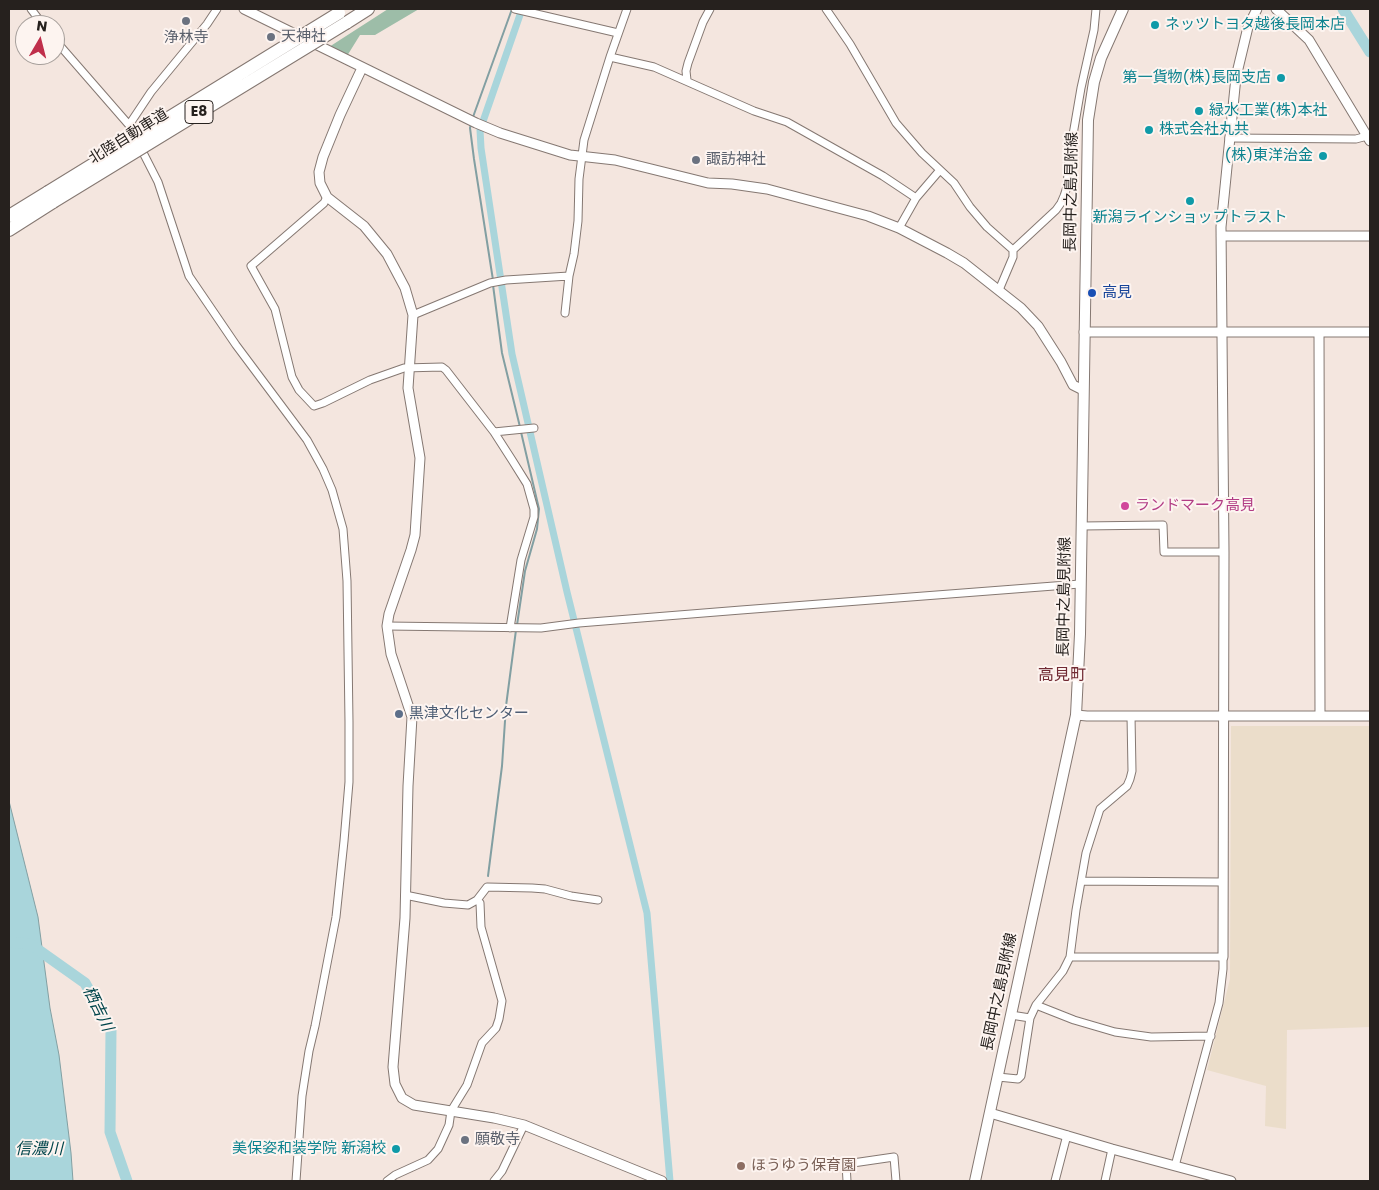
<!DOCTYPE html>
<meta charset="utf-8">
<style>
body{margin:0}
#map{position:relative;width:1379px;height:1190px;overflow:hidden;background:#f4e6df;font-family:Poppins,sans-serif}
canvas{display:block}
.frame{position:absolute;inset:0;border:10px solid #26211e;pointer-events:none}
.north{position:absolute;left:15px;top:15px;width:50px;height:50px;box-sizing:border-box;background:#fdf4f0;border:1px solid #a7a09c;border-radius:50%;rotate:8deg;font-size:14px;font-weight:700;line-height:20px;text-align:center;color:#26211e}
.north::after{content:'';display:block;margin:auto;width:18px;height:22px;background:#c02f4b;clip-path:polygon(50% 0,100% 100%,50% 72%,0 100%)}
</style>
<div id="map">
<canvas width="1379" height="1190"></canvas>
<div class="frame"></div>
<div class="north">N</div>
</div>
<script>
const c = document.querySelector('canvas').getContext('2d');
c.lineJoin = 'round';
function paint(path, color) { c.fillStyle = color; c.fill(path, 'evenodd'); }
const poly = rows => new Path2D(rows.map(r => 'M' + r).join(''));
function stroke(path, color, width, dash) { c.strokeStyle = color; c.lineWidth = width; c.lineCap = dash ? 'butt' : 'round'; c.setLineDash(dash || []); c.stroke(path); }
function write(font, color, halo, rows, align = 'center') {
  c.font = font + ' Poppins,"Noto Sans JP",sans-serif'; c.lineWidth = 4; c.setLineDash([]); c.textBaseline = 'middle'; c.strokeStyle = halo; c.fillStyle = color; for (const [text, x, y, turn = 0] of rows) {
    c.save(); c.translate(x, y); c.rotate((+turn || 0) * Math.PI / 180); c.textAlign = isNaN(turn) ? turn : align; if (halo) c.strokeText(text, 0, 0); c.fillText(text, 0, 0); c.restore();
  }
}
paint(poly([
 [1231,726,1370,726,1370,1027,1287,1030,1286,1129,1265,1126,1266,1086,1207,1070,1230,979]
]), '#ebddca');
paint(poly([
 [388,9,419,9,375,35,360,35,347,56,329,47]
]), '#9dbda8');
const water = poly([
 [9,801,38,917,50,1008,59,1055,71,1153,73,1181,9,1181,9,801]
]);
paint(water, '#a9d5db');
stroke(water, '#829fa2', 1);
stroke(poly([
 [473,117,512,9],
 [471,124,470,128,474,159,493,280],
 [493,285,502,353,520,427],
 [517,625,525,571,537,529,539,509,521,432],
 [488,876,502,766,506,706,516,630]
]), '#829fa2', 2);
stroke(poly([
 [522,9,480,130,481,148,512,354,567,592,647,913,670,1181]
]), '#a9d5db', 7);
stroke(poly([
 [1343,9,1370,52],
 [9,942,30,944,85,983,111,1030,110,1132,127,1181]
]), '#a9d5db', 11);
const minor = poly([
 [31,9,43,25],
 [515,9,618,33],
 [826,9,850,44,896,123,922,153,954,183,970,207,987,227,1013,250],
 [55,40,129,125,158,182,189,276,236,345,307,440,323,469,332,490,343,529,347,581,349,722,349,782,344,841,336,917,315,1026,309,1051,302,1096,296,1181],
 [610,57,654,67,754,111,787,122,883,176,916,198],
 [687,80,686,71,688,63,703,22,710,9],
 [129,125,151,92,207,24,217,9],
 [1229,138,1356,139,1367,136],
 [327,197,324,203,251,266,275,309,292,377,299,390,314,406,323,403,370,380,404,368,442,367,446,370,494,432,512,460,527,484,534,509,534,517,521,560,510,628],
 [899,228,916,198,940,170],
 [999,290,1013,257,1013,250,1056,210,1061,203,1064,196,1067,187,1069,158,1081,88,1094,30,1096,9],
 [565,313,569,276],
 [413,315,490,283,506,280,569,276,574,254,578,221,579,179,584,140,610,57,627,9],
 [494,432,534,428],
 [1082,526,1163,525,1164,552,1224,552],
 [387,626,541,628,579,623,741,610,1080,584],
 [1081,881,1223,882],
 [405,895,444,903,468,905,477,900,487,887,532,888,545,889,571,896,598,900],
 [1070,957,1223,957,1223,969,1219,1003,1175,1166],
 [1036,1005,1074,1020,1115,1032,1151,1037,1211,1036],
 [1011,1015,1030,1018],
 [998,1077,1018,1079,1021,1076,1030,1018,1036,1005,1063,971,1070,957,1076,910,1086,853,1100,809,1127,786,1130,779,1132,771,1131,716],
 [387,1181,395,1175,428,1160,438,1149,449,1125,451,1111,467,1085,482,1043,496,1028,499,1019,502,1001,481,927,480,903,477,900],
 [494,1181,502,1171,524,1125],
 [847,1181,846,1164,894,1157,896,1181],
 [1055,1181,1067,1135],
 [1105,1181,1112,1149]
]);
const tertiary = poly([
 [244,9,476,123,500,133,570,155,615,160,708,183,732,184,767,189,868,216,899,228,947,253,964,263,1021,308,1038,326,1061,362,1073,385,1083,390],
 [1276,9,1309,40,1370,141],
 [362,68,340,115,323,157,319,172,320,183,327,197,364,226,387,254,405,288,413,315,408,388,420,458,415,535,411,550,389,614,387,626,391,654,412,717,408,786,405,918,393,1067,395,1084,402,1098,414,1105,494,1118,524,1125,662,1181],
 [1221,236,1370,236],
 [1084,332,1370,332],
 [1319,333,1320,716],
 [1076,715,1087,716,1370,716],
 [1223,957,1224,552,1221,227,1236,77,1248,27,1257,9],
 [990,1113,1112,1149,1231,1181]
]);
const secondary = poly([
 [975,1181,1076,715,1080,634,1088,120,1094,82,1101,58,1123,9]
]);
const motorway = poly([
 [346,23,368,9],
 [9,216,48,192],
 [9,230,53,202]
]);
stroke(minor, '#857872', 9);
stroke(tertiary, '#857872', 11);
stroke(secondary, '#857872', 12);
stroke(motorway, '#857872', 14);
stroke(minor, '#fff', 7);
stroke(tertiary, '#fff', 9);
stroke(secondary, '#fff', 10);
stroke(motorway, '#fff', 12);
const motorwayBridge = poly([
 [48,192,339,13],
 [53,202,346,23]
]);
stroke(motorwayBridge, '#857872', 14, []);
stroke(motorwayBridge, '#fff', 12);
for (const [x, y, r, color] of [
 [186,21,5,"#6b7280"],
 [1155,25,5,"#0f9aa8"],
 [271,37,5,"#6b7280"],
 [1281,78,5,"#0f9aa8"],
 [1199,111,5,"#0f9aa8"],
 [1149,130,5,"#0f9aa8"],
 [1323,156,5,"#0f9aa8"],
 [696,160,5,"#6b7280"],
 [1190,201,5,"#0f9aa8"],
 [1092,293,5,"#1a4fb4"],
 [1125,506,5,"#d1479c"],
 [399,714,5,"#5c6f8a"],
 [465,1140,5,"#6b7280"],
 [396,1149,5,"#0f9aa8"],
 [741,1166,5,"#8d6e63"]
]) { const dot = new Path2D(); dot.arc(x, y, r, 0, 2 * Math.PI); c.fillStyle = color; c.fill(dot); stroke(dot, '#fdf4f0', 2); }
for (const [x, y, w] of [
 [199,112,28]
]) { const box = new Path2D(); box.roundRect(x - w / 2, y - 11.5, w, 23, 4); c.fillStyle = '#fdf4f0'; c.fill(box); stroke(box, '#26211e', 1); }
write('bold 14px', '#26211e', null, [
 ["E8",199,112]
]);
write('15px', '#0d838f', '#fdf4f0', [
 ["ネッツトヨタ越後長岡本店",1165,25],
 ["第一貨物(株)長岡支店",1271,78,"right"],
 ["緑水工業(株)本社",1209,111],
 ["株式会社丸共",1159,130],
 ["(株)東洋治金",1313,156,"right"],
 ["新潟ラインショップトラスト",1190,218,"center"],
 ["美保姿和装学院 新潟校",386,1149,"right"]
], 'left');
write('15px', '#5b616d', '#fdf4f0', [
 ["天神社",281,37],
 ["浄林寺",186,38,"center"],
 ["諏訪神社",706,160],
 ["願敬寺",475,1140]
], 'left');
write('15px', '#26211e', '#fdf4f0', [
 ["北陸自動車道",129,137,-32],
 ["長岡中之島見附線",1072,192,-89],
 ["長岡中之島見附線",1065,597,-89],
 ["長岡中之島見附線",1000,992,-78]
]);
write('15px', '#164399', '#fdf4f0', [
 ["高見",1102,293]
], 'left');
write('15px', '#b23c85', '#fdf4f0', [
 ["ランドマーク高見",1135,506]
], 'left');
write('15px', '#4e5e75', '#fdf4f0', [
 ["黒津文化センター",409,714]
], 'left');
write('15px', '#785e54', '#fdf4f0', [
 ["ほうゆう保育園",751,1166]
], 'left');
write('16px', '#712a33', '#fdf4f0', [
 ["高見町",1062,676]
]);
write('italic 16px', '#00454b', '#fdf4f0', [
 ["栖吉川",97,1009,64],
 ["信濃川",39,1150]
]);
</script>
